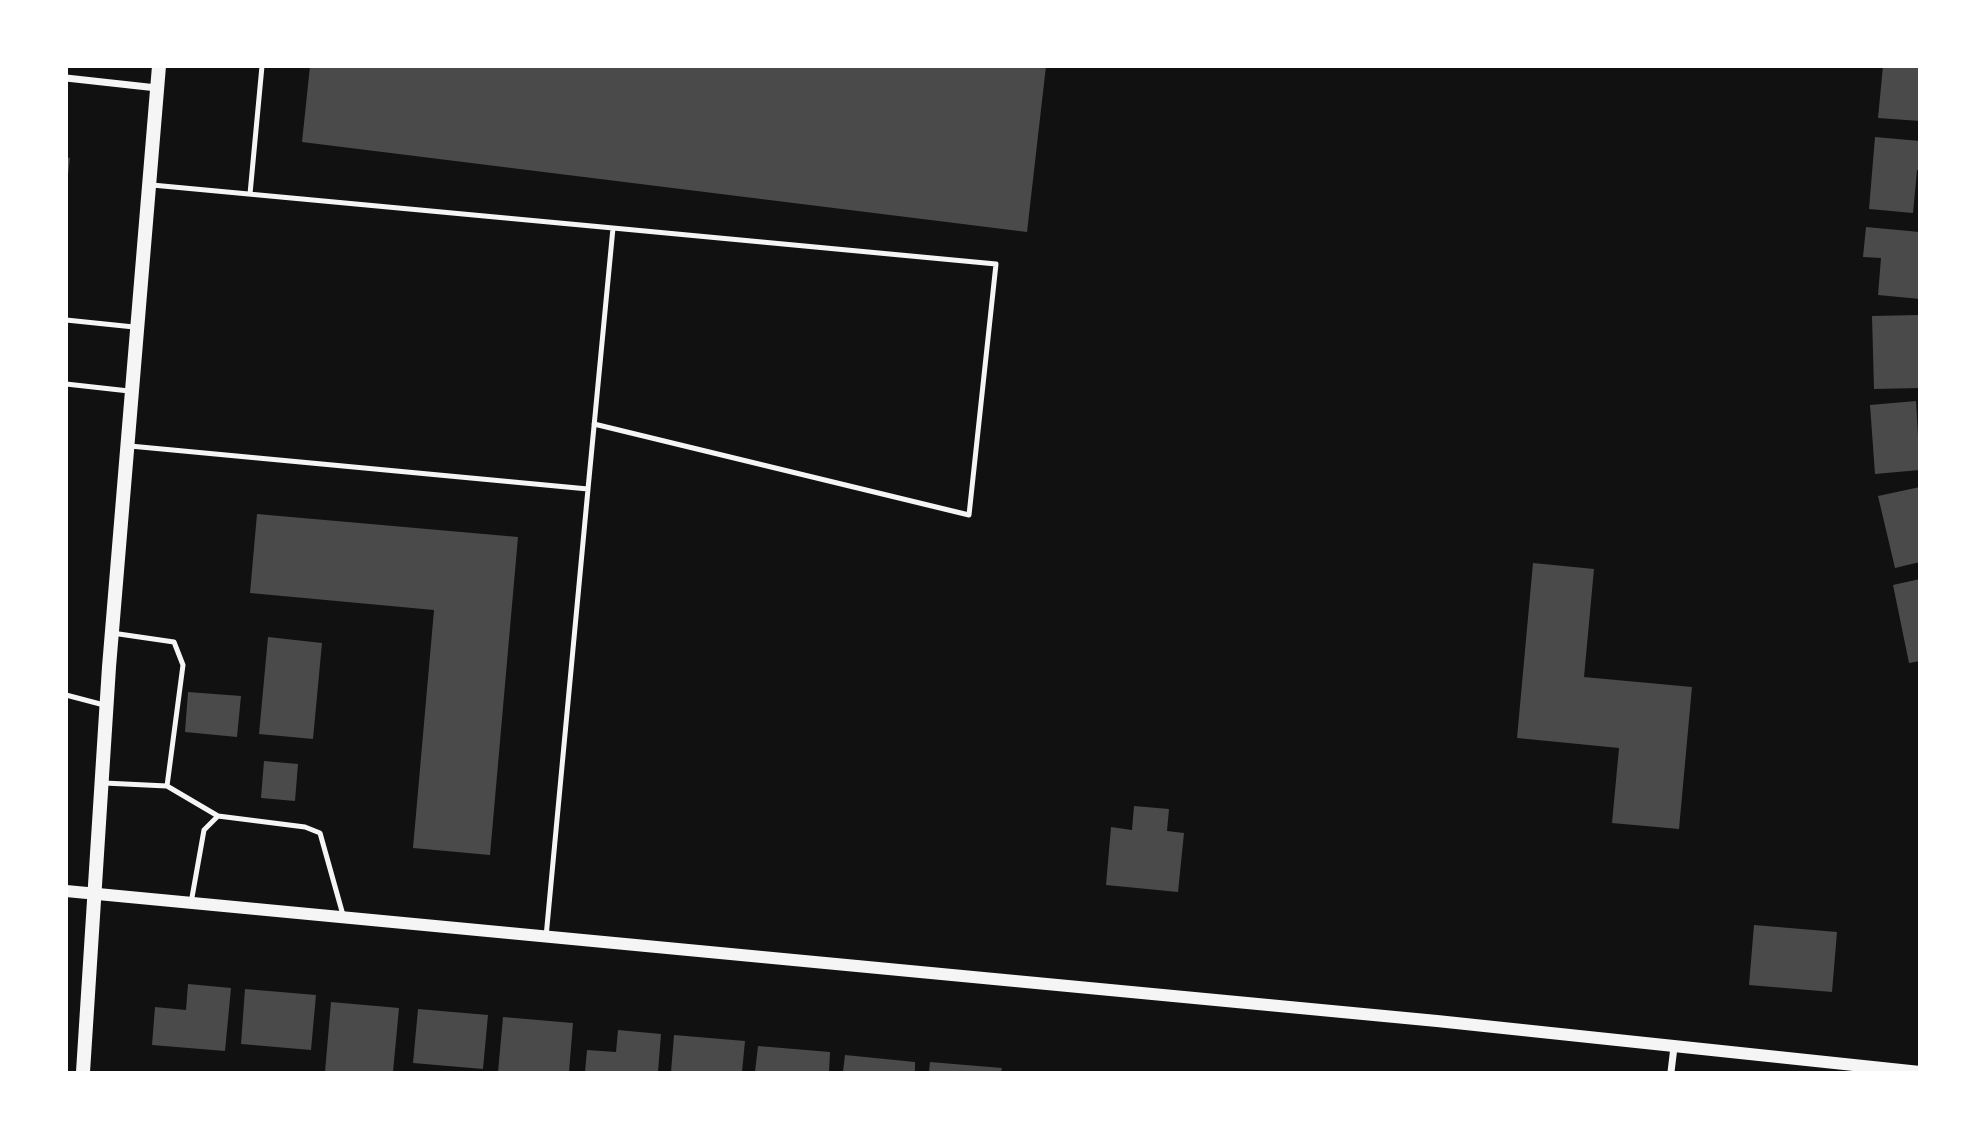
<!DOCTYPE html>
<style>
body{margin:0}
#map{position:relative;width:1986px;height:1139px;overflow:hidden;background:#111;font-family:Signika,sans-serif}
canvas{display:block}
.frame{position:absolute;inset:0;border:68px solid #fff;pointer-events:none}
</style>
<div id="map">
<canvas width="1986" height="1139"></canvas>
<div class="frame"></div>
</div>
<script>
const c = document.querySelector('canvas').getContext('2d');
c.lineJoin = 'round';
function paint(path, color) { c.fillStyle = color; c.fill(path, 'evenodd'); }
const poly = rows => new Path2D(rows.map(r => 'M' + r).join(''));
function stroke(path, color, width, dash) { c.strokeStyle = color; c.lineWidth = width; c.lineCap = dash ? 'butt' : 'round'; c.setLineDash(dash || []); c.stroke(path); }
paint(poly([
 [310,66,1046,66,1027,232,302,142],
 [1883,66,1920,66,1920,121,1878,118],
 [1875,137,1920,141,1920,170,1917,170,1913,213,1869,209],
 [66,157,70,158,68,175,66,175],
 [1866,227,1920,232,1920,299,1878,295,1881,258,1863,257],
 [1918,315,1920,388,1874,389,1872,316],
 [1916,401,1920,470,1875,474,1870,405],
 [1920,487,1920,562,1895,568,1878,496],
 [257,514,518,537,490,855,413,848,434,610,250,593],
 [1533,563,1594,569,1584,677,1692,687,1679,829,1612,823,1619,748,1517,738],
 [1920,579,1920,661,1909,663,1893,585],
 [268,637,322,643,313,739,259,734],
 [188,692,241,696,237,737,185,732],
 [264,761,298,764,295,801,261,798],
 [1134,806,1169,809,1167,831,1184,833,1178,892,1106,885,1111,827,1132,830],
 [1754,925,1837,932,1832,992,1749,985],
 [188,984,231,988,225,1051,152,1045,155,1007,186,1010],
 [245,989,316,995,311,1050,241,1044],
 [331,1002,399,1008,393,1072,325,1072],
 [418,1009,488,1015,483,1069,413,1063],
 [503,1017,573,1023,569,1072,498,1072],
 [618,1030,661,1034,658,1072,585,1072,587,1050,616,1052],
 [674,1035,745,1041,742,1072,671,1072],
 [758,1046,830,1052,829,1072,755,1072],
 [845,1055,915,1062,915,1072,843,1072],
 [930,1062,1002,1068,1001,1072,929,1072]
]), '#4a4a4a');
stroke(poly([
 [152,185,613,228,588,489],
 [250,194,262,66],
 [66,320,134,327],
 [66,384,129,391],
 [594,424,969,515,996,264,613,228],
 [130,446,588,489,546,937],
 [112,633,174,642,183,665,167,786],
 [66,695,104,705],
 [104,783,167,786,218,816],
 [191,903,204,830,218,816,305,827,320,833,343,915]
]), '#f5f5f5', 5);
stroke(poly([
 [66,78,157,88],
 [1671,1072,1674,1047]
]), '#f5f5f5', 7);
stroke(poly([
 [66,891,1437,1021,1920,1072]
]), '#f5f5f5', 12);
stroke(poly([
 [83,1072,109,667,159,66]
]), '#f5f5f5', 14);
</script>
